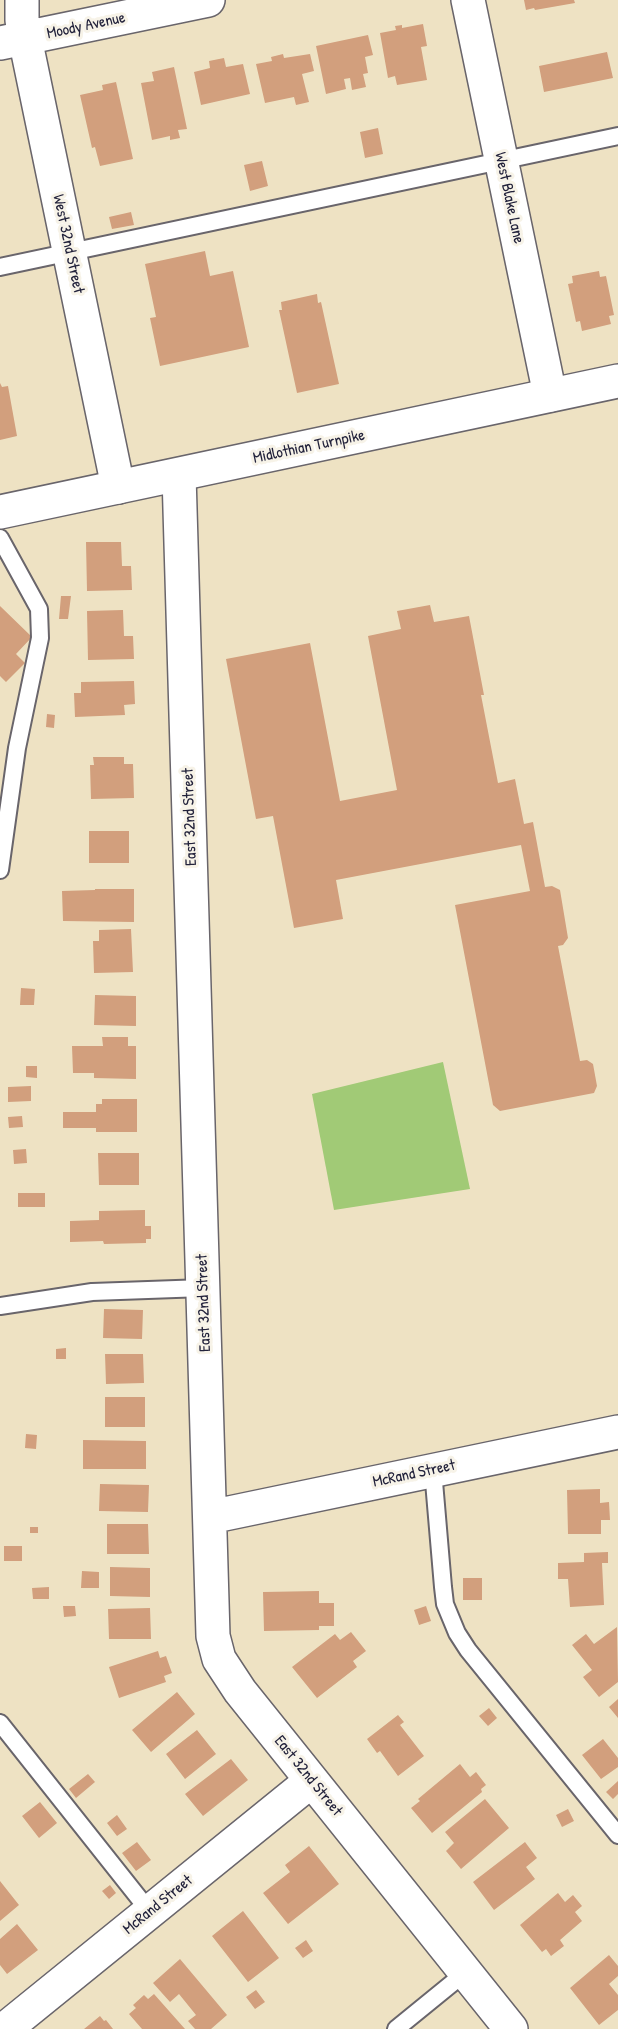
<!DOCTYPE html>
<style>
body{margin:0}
canvas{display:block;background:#eee2c3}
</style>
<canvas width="618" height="2029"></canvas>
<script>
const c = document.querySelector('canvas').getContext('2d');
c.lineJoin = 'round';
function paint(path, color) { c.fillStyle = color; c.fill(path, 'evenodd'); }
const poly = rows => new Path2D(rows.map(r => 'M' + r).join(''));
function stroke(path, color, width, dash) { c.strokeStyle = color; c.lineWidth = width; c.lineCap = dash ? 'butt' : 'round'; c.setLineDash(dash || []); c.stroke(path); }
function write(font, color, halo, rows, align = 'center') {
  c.font = font + ' "Patrick Hand",sans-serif'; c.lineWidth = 6; c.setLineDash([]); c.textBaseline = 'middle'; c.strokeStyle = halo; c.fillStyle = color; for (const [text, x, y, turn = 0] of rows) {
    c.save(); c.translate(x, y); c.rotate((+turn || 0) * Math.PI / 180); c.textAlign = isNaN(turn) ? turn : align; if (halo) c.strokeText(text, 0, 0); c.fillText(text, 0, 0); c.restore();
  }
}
paint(poly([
 [443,1062,470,1189,334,1210,312,1094]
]), '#a1ca76');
paint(poly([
 [524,0,574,0,575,3,535,10,534,8,526,10],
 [423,24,427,46,421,47,427,80,397,85,395,76,388,78,380,33,396,30,395,26,402,25,402,28],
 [368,35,373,55,365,57,368,73,363,74,366,87,352,90,350,78,344,79,346,89,326,94,316,46],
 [607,52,613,78,544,92,539,66],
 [283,54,284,58,310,54,314,71,302,74,309,102,296,105,294,97,265,103,256,64,272,61,271,57],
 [224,58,226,67,243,64,250,94,201,105,194,72,210,68,209,61],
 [174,67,187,129,178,130,180,138,170,140,170,136,152,140,141,83,154,81,152,72],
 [116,82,133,159,100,166,95,147,92,148,80,95,103,90,102,85],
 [378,128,383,154,365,158,360,132],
 [262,161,268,186,250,191,244,165],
 [131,212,134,225,112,229,109,217],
 [205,251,210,276,233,271,249,347,160,366,150,318,156,317,145,264],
 [599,271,600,277,606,276,614,315,609,316,611,324,582,331,580,321,576,322,568,284,573,283,572,276],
 [317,294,318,303,321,302,339,384,297,393,279,310,282,310,281,302],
 [0,383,2,387,8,386,17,436,0,440],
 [86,542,121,542,122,566,131,566,132,590,87,591],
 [61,596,71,596,68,619,59,619],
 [430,605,434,622,469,616,484,695,481,695,498,783,515,779,524,824,533,822,545,887,552,886,560,890,568,938,563,945,558,946,580,1061,587,1060,593,1064,597,1086,594,1093,500,1111,493,1105,455,905,530,891,521,845,336,880,343,919,294,928,273,816,256,819,226,659,310,643,340,801,397,790,368,636,401,629,397,611],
 [0,606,32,637,16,654,25,663,6,682,0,676],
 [123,610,124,636,133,636,134,659,88,660,87,611],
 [134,681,135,704,124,705,125,715,75,717,74,693,81,693,81,682],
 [47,714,55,715,54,728,46,727],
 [93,757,124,757,124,764,133,764,134,798,91,799,90,765,94,765],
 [89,831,129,831,129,863,89,863],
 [95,889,134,889,134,922,63,921,62,891,95,890],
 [131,929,133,972,94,973,93,941,99,941,99,930],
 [21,988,35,989,34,1005,20,1005],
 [95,995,136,996,136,1026,94,1025],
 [102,1037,128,1037,128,1046,136,1046,136,1079,94,1078,94,1073,73,1073,72,1046,103,1046],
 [26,1066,37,1066,37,1078,26,1077],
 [31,1086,31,1101,8,1102,8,1087],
 [102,1099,137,1099,137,1132,96,1132,96,1128,63,1128,63,1112,96,1112,96,1104,102,1104],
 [22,1116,23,1127,9,1128,8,1117],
 [26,1149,27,1163,14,1164,13,1150],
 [98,1153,139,1153,139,1185,99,1185],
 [18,1193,45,1193,45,1207,18,1207],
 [145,1210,145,1226,151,1226,151,1239,146,1239,146,1243,104,1244,103,1241,70,1242,70,1221,99,1220,99,1211],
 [104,1309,143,1310,142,1339,103,1338],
 [66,1348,66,1359,56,1359,56,1349],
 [105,1354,143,1354,144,1383,106,1384],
 [105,1397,145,1397,145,1427,105,1427],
 [26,1434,37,1435,36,1449,25,1448],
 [83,1440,146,1441,146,1469,83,1469],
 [100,1484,149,1485,148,1512,99,1511],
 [600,1489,600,1503,609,1502,610,1520,601,1520,601,1534,568,1534,567,1490],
 [107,1524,148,1524,149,1554,107,1554],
 [30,1527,38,1527,38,1533,30,1533],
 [4,1546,22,1546,22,1561,4,1561],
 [608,1552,608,1563,602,1563,604,1605,570,1607,568,1579,558,1579,558,1563,584,1562,584,1553],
 [110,1567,150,1568,150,1597,110,1596],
 [82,1571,99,1572,99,1588,81,1588],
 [463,1578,482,1578,482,1600,463,1600],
 [49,1587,49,1599,33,1599,32,1588],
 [319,1591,319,1603,334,1603,334,1626,319,1626,319,1630,264,1631,263,1592],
 [63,1606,75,1606,76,1616,64,1617],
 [426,1606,431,1621,419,1625,414,1610],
 [150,1608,151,1639,109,1639,108,1609],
 [617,1627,618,1682,599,1697,583,1677,592,1670,572,1645,586,1634,594,1644],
 [351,1632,366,1651,353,1661,357,1667,317,1698,292,1667,335,1634,340,1640],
 [158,1651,160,1658,166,1656,172,1673,164,1676,166,1682,119,1698,109,1667],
 [177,1692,195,1714,151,1752,132,1730],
 [618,1699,618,1718,609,1707],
 [489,1708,497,1718,488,1726,479,1716],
 [398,1715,404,1722,400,1725,424,1756,398,1776,380,1751,377,1753,367,1739],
 [197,1730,216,1754,185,1779,166,1754],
 [603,1739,618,1758,618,1767,601,1779,582,1755],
 [231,1759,248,1780,203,1816,185,1794],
 [460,1764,470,1777,476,1772,486,1785,481,1789,482,1792,432,1833,411,1808,420,1801,418,1799],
 [88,1774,95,1782,76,1798,69,1789],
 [618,1781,618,1794,613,1799,606,1792],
 [485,1799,509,1828,461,1869,446,1851,454,1843,445,1832],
 [40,1802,57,1823,39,1838,22,1816],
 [568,1809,574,1821,562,1827,556,1815],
 [117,1815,127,1829,117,1836,107,1823],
 [137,1842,151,1860,136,1871,122,1853],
 [525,1842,537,1858,526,1867,535,1879,494,1910,473,1882],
 [309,1846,339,1884,288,1924,263,1893,290,1872,285,1865],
 [0,1881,19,1905,0,1921],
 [110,1885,116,1893,109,1899,102,1891],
 [558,1893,565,1902,573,1895,582,1906,575,1912,582,1921,560,1940,564,1946,551,1956,546,1949,542,1952,520,1925],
 [243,1911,279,1958,248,1982,212,1936],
 [17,1924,38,1950,7,1974,0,1965,0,1939],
 [306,1940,313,1951,303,1958,295,1948],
 [609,1955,618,1966,618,1976,609,1984,618,1995,618,2010,599,2025,570,1988],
 [180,1959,227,2015,211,2029,195,2029,188,2021,196,2015,179,1994,170,2002,153,1983],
 [256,1990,265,2002,255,2009,246,1997],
 [154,1994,185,2029,142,2029,129,2014,136,2008,133,2005,144,1995,148,1999],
 [100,2016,104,2021,106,2020,113,2029,84,2029]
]), '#d29f7d');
const lane = poly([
 [0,267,618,136],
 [0,538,39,609,40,638,17,748,0,870],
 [0,1306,92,1292,204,1288],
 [433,1470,443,1587,445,1604,457,1633,468,1650,618,1835],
 [0,1723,150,1912],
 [396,2029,466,1972]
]);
const street = poly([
 [22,0,22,20,25,38,118,487],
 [468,0,550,395],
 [0,43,208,0],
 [179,475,213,1636,219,1659,240,1691,511,2029],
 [210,1517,618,1432],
 [5,2029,311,1781]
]);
const primary = poly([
 [0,512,618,381]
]);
stroke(lane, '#69656b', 20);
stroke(street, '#69656b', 36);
stroke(primary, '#69656b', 36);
stroke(lane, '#fff', 16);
stroke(street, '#fff', 33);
stroke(primary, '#fff', 33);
write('16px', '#22223b', '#f7f3e8', [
 ["Moody Avenue",86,26,-12],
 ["West Blake Lane",509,198,78],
 ["West 32nd Street",68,244,78],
 ["Midlothian Turnpike",309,447,-12],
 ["East 32nd Street",190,817,-92],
 ["East 32nd Street",204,1303,-92],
 ["McRand Street",414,1474,-12],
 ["East 32nd Street",308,1776,51],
 ["McRand Street",158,1905,-39]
]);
</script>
